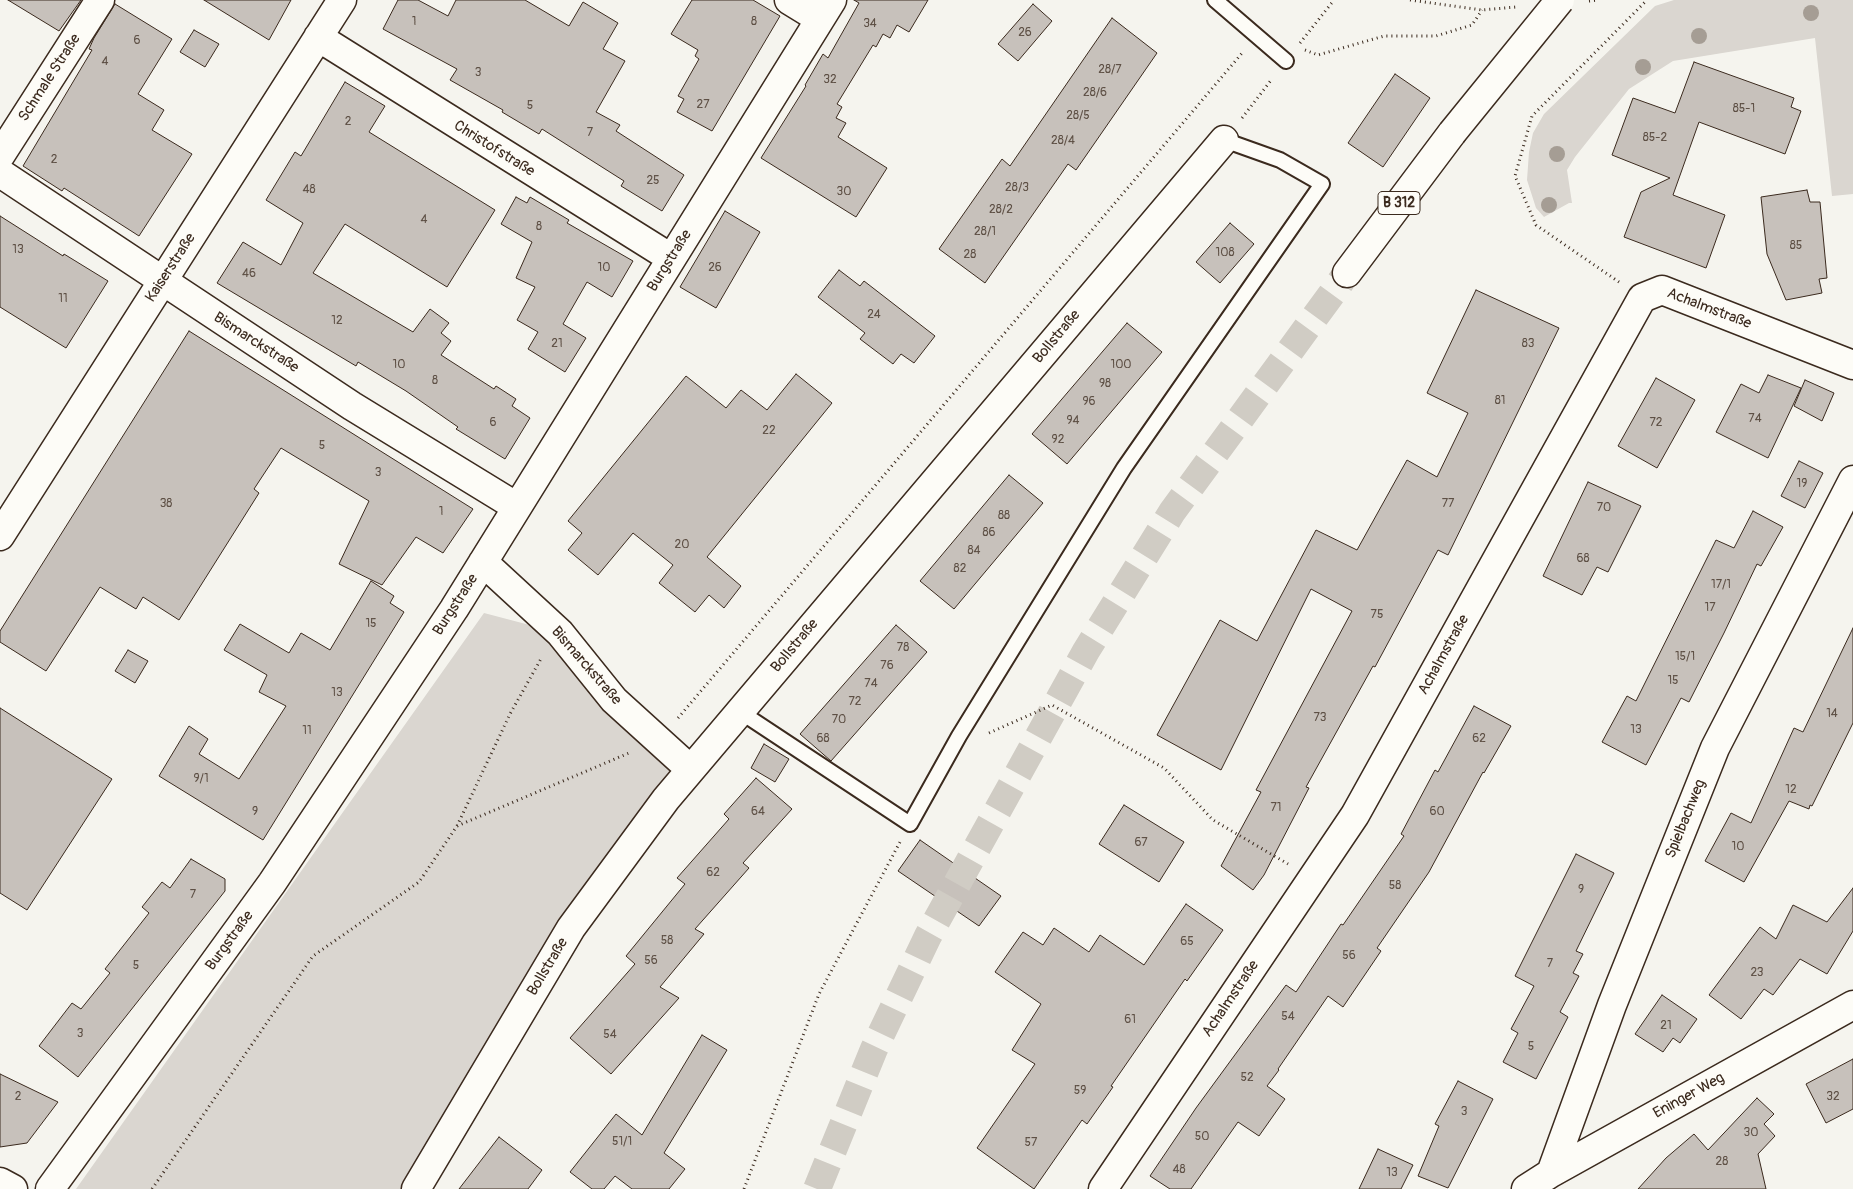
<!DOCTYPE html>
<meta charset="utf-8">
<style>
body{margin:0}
canvas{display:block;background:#f5f4ee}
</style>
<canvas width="1853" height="1189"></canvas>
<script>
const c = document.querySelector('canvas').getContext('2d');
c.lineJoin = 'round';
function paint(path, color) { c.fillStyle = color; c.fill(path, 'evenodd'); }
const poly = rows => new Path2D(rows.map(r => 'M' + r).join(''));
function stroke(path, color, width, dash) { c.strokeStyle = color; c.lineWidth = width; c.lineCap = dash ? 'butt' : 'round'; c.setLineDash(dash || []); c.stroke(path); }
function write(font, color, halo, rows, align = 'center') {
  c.font = font + ' Pangolin,sans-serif'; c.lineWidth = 4.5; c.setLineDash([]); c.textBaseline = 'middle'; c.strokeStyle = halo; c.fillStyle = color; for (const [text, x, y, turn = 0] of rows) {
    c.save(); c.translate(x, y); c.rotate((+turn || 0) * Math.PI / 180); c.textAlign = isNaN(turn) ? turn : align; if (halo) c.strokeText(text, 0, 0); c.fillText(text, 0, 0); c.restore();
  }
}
paint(poly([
 [1674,0,1853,0,1853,194,1832,196,1815,38,1673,61,1629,89,1575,157,1567,170,1572,203,1569,203,1544,217,1536,208,1527,180,1529,152,1533,133,1544,114,1655,6],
 [484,613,560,633,690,769,416,1189,76,1189]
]), '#dad6d0');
const building = poly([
 [8,0,81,0,59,31,8,0],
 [204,0,291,0,269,40,204,0],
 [398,0,418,0,448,16,456,0,525,0,569,26,583,2,618,23,603,49,625,61,596,112,620,125,616,131,684,175,662,211,621,186,624,181,542,129,539,134,502,112,503,110,450,80,457,69,383,29,398,0],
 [692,0,753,0,780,16,712,131,677,112,684,99,678,96,699,59,695,56,698,50,671,34,692,0],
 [854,0,928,0,909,32,897,25,890,38,883,34,876,47,873,45,837,104,842,107,836,118,846,123,838,137,887,168,856,217,761,158,806,86,805,85,823,54,828,58,859,3,854,0],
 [115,4,172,39,138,94,164,110,152,130,192,154,139,236,64,188,62,191,23,166,92,50,89,49,94,38,115,4],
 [1033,4,1052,21,1018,61,998,44,1033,4],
 [1112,18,1157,53,1076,170,1068,164,985,283,939,249,1002,159,1010,166,1112,18],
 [194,30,219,44,205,67,180,52,194,30],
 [1694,62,1794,98,1791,107,1801,111,1785,154,1699,122,1673,195,1725,215,1706,268,1624,237,1641,192,1670,178,1612,155,1633,98,1675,113,1694,62],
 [1395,74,1430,98,1383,167,1348,143,1395,74],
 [345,82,385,106,369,132,495,210,447,287,345,224,313,273,413,332,430,309,449,323,441,333,451,341,441,355,494,389,496,386,516,399,512,406,530,418,505,459,456,429,458,427,406,391,358,362,356,366,217,283,243,242,281,265,303,223,266,200,295,152,301,156,345,82],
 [1807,190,1810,202,1820,202,1827,278,1819,279,1822,293,1786,300,1767,254,1761,197,1807,190],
 [516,197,527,203,530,197,569,220,567,223,633,261,612,297,587,282,563,324,586,338,565,372,528,349,538,332,517,320,535,287,516,278,532,242,501,224,516,197],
 [725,211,760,232,716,308,680,287,725,211],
 [0,216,63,256,64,254,108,281,66,348,0,307,0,216],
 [1230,223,1254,244,1220,283,1196,262,1230,223],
 [839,270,860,286,864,281,935,336,914,363,901,354,893,364,860,339,865,333,818,297,839,270],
 [1476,290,1559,328,1448,555,1438,550,1375,667,1373,666,1306,787,1309,788,1264,875,1253,890,1221,866,1261,792,1256,790,1352,611,1311,589,1221,770,1157,735,1220,620,1257,641,1316,530,1357,550,1407,460,1437,477,1468,413,1427,393,1476,290],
 [1127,323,1162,352,1067,464,1032,434,1127,323],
 [189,331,473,509,443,553,416,537,382,585,339,564,369,501,281,448,254,489,259,493,179,620,143,597,136,609,100,587,46,671,0,642,0,631,189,331],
 [796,374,832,403,707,557,741,586,724,608,709,595,695,612,659,583,673,565,633,533,598,575,568,550,582,533,568,521,686,376,726,408,741,390,767,410,796,374],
 [1768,375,1801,388,1768,458,1716,432,1741,384,1759,393,1768,375],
 [1656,378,1695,400,1657,468,1618,446,1656,378],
 [1805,380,1834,393,1822,421,1794,406,1805,380],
 [1799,461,1823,473,1805,508,1781,496,1799,461],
 [1009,475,1043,503,954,609,920,581,1009,475],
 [1588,482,1641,506,1608,572,1597,567,1582,595,1543,576,1588,482],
 [1753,511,1783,527,1761,566,1757,564,1724,633,1689,702,1681,698,1646,765,1602,742,1627,696,1636,701,1716,540,1734,548,1753,511],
 [371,581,394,596,390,603,404,612,263,840,159,776,189,726,208,739,199,754,239,779,286,706,259,692,267,675,224,650,240,624,289,653,301,633,330,650,371,581],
 [896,625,927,652,831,761,800,734,896,625],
 [1853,628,1853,723,1812,806,1810,805,1809,809,1789,801,1744,882,1705,861,1731,813,1751,823,1794,728,1803,732,1853,628],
 [128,650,148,661,135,683,115,671,128,650],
 [1474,706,1511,726,1484,773,1483,772,1429,872,1377,948,1381,951,1343,1007,1328,996,1278,1069,1279,1070,1267,1086,1285,1099,1259,1136,1238,1122,1191,1189,1170,1189,1150,1176,1196,1108,1286,985,1296,992,1341,924,1343,925,1404,836,1401,834,1435,770,1438,772,1474,706],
 [0,708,112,779,27,910,0,893,0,708],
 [764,744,789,759,775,782,751,768,764,744],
 [756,778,792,809,743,863,749,868,695,929,704,934,660,987,679,998,611,1074,570,1038,635,964,626,956,685,884,677,878,729,819,724,814,756,778],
 [1124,805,1184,842,1159,882,1099,844,1124,805],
 [920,840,1001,896,979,926,898,871,920,840],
 [1576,854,1614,873,1576,951,1583,954,1573,973,1579,976,1560,1012,1568,1017,1536,1079,1503,1062,1518,1033,1511,1029,1534,986,1515,976,1576,854],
 [191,859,225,879,225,891,78,1077,39,1046,72,1003,81,1009,110,973,105,969,149,913,142,907,162,882,170,888,191,859],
 [1853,888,1853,931,1827,974,1800,959,1773,995,1764,989,1741,1019,1709,995,1760,927,1776,939,1793,905,1827,922,1853,888],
 [1186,904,1223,930,1187,981,1185,979,1111,1086,1113,1087,1087,1124,1082,1120,1034,1189,977,1148,1035,1064,1012,1050,1041,1004,995,972,1023,932,1043,945,1054,928,1089,952,1100,935,1144,965,1186,904],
 [1662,995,1697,1019,1680,1043,1673,1038,1663,1052,1635,1034,1662,995],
 [702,1035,727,1050,664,1153,685,1169,669,1189,632,1189,615,1176,604,1189,592,1189,570,1172,616,1114,642,1135,702,1035],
 [1853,1059,1853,1109,1826,1123,1806,1084,1853,1059],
 [0,1074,58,1102,27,1143,0,1147,0,1074],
 [1458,1081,1493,1099,1448,1188,1418,1176,1439,1126,1435,1124,1458,1081],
 [1757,1098,1774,1114,1764,1124,1775,1136,1758,1154,1766,1189,1638,1189,1666,1158,1694,1134,1708,1150,1757,1098],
 [499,1137,542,1170,528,1189,459,1189,499,1137],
 [1378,1149,1413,1165,1401,1189,1359,1189,1378,1149]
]);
paint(building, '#c7c1bb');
stroke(building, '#3b2a1e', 1);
stroke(poly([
 [817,1189,874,1049,928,936,1086,651,1172,512,1347,273]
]), '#d0ccc4', 28, [28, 14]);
const lane = poly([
 [1215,0,1286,61],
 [739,711,910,824,959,736,1124,468,1322,184,1280,160,1224,140]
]);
const street = poly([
 [789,0,820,19],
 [318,37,671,258],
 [0,156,100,0],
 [0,173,352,406,517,507],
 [0,536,342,0],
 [483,562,560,633,614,700,690,769],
 [1551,1173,1612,1005,1715,748,1853,480],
 [0,1182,13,1189],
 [50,1189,272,883,454,609,832,0],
 [416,1189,571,928,666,799,1224,140],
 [1103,1189,1355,815,1642,298,1662,290,1853,365],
 [1526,1189,1551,1173,1853,1005]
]);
const primary = poly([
 [1347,273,1452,133]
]);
stroke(lane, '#3b2a1e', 18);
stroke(street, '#3b2a1e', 31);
stroke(primary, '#3b2a1e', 31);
stroke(poly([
 [1410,0,1482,10,1516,7],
 [1589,1,1598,0],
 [1300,43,1334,0],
 [1305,50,1318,55,1384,36,1436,36,1472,25,1482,10],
 [1242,118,1272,79],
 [1619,282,1536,225,1515,176,1532,116,1647,0],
 [678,718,1243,52],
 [989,733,1052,705,1164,768,1213,820,1288,864],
 [457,826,629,753],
 [152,1189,313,956,419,882,457,826,510,714,542,657],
 [744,1189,819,994,900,842]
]), '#3b2a1e', 3, [1, 4]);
stroke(lane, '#fdfcf7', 14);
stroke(street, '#fdfcf7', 28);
stroke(primary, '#fdfcf7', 28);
const primaryBridge = poly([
 [1452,133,1560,0]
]);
stroke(primaryBridge, '#3b2a1e', 31, []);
stroke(primaryBridge, '#fdfcf7', 28);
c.fillStyle = '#a59d94';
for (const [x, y] of [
 [1811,13],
 [1699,36],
 [1643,67],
 [1557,154],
 [1549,205]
]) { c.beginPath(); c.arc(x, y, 8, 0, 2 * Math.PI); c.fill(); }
write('12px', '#5e5045', null, [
 ["1",414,22],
 ["8",754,22],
 ["34",870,24],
 ["26",1025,33],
 ["6",137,41],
 ["4",105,62],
 ["28/7",1110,70],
 ["3",478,73],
 ["32",830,80],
 ["28/6",1095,93],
 ["27",703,105],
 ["5",530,106],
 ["85-1",1744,109],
 ["28/5",1078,116],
 ["2",348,122],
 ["7",590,133],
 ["85-2",1655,138],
 ["28/4",1063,141],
 ["2",54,160],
 ["25",653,181],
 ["28/3",1017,188],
 ["48",309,190],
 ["30",844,192],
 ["28/2",1001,210],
 ["4",424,220],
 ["8",539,227],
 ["28/1",985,232],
 ["85",1796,246],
 ["13",18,250],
 ["108",1225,253],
 ["28",970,255],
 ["10",604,268],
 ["26",715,268],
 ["46",249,274],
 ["11",63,299],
 ["24",874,315],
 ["12",337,321],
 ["21",557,344],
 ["83",1528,344],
 ["10",399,365],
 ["100",1121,365],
 ["8",435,381],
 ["98",1105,384],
 ["81",1500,401],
 ["96",1089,402],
 ["74",1755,419],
 ["94",1073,421],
 ["6",493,423],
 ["72",1656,423],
 ["22",769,431],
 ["92",1058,440],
 ["5",322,446],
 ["3",378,473],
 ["19",1802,484],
 ["38",166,504],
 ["77",1448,504],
 ["70",1604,508],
 ["1",441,512],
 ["88",1004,516],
 ["86",989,533],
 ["20",682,545],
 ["84",974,551],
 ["68",1583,559],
 ["82",960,569],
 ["17/1",1721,585],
 ["17",1710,608],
 ["75",1377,615],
 ["15",371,624],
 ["78",903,648],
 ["15/1",1685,657],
 ["76",887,666],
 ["15",1673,681],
 ["74",871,684],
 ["13",337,693],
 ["72",855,702],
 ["14",1832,714],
 ["73",1320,718],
 ["70",839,720],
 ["13",1636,730],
 ["11",307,731],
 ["68",823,739],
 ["62",1479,739],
 ["9/1",201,779],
 ["12",1791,790],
 ["71",1276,808],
 ["9",255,812],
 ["64",758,812],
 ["60",1437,812],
 ["67",1141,843],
 ["10",1738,847],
 ["62",713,873],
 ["58",1395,886],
 ["9",1581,890],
 ["7",193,895],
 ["58",667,941],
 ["65",1187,942],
 ["56",1349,956],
 ["56",651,961],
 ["7",1550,964],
 ["5",136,966],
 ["23",1757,973],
 ["54",1288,1017],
 ["61",1130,1020],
 ["21",1666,1026],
 ["3",80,1034],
 ["54",610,1035],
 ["5",1531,1047],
 ["52",1247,1078],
 ["59",1080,1091],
 ["2",18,1097],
 ["32",1833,1097],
 ["3",1464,1112],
 ["30",1751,1133],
 ["50",1202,1137],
 ["51/1",622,1142],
 ["57",1031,1143],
 ["28",1722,1162],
 ["48",1179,1170],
 ["13",1392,1173]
]);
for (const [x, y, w] of [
 [1399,203,42]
]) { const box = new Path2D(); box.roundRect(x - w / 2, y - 11.5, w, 23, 4); c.fillStyle = '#fdfcf7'; c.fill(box); stroke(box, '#3b2a1e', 1); }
write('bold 14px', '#3b2a1e', null, [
 ["B 312",1399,203]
]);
write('15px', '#3b2a1e', '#fdfcf7', [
 ["Schmale Straße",50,78,-57],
 ["Christofstraße",494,149,32],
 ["Burgstraße",670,261,-58],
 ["Kaiserstraße",171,268,-57],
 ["Achalmstraße",1709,309,21],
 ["Bollstraße",1057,337,-50],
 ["Bismarckstraße",256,343,33],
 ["Burgstraße",456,605,-57],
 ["Bollstraße",795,646,-50],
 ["Achalmstraße",1444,655,-61],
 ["Bismarckstraße",586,666,49],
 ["Spielbachweg",1686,819,-68],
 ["Burgstraße",230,941,-54],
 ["Bollstraße",548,967,-59],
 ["Achalmstraße",1231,999,-56],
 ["Eninger Weg",1689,1096,-29]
]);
</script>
